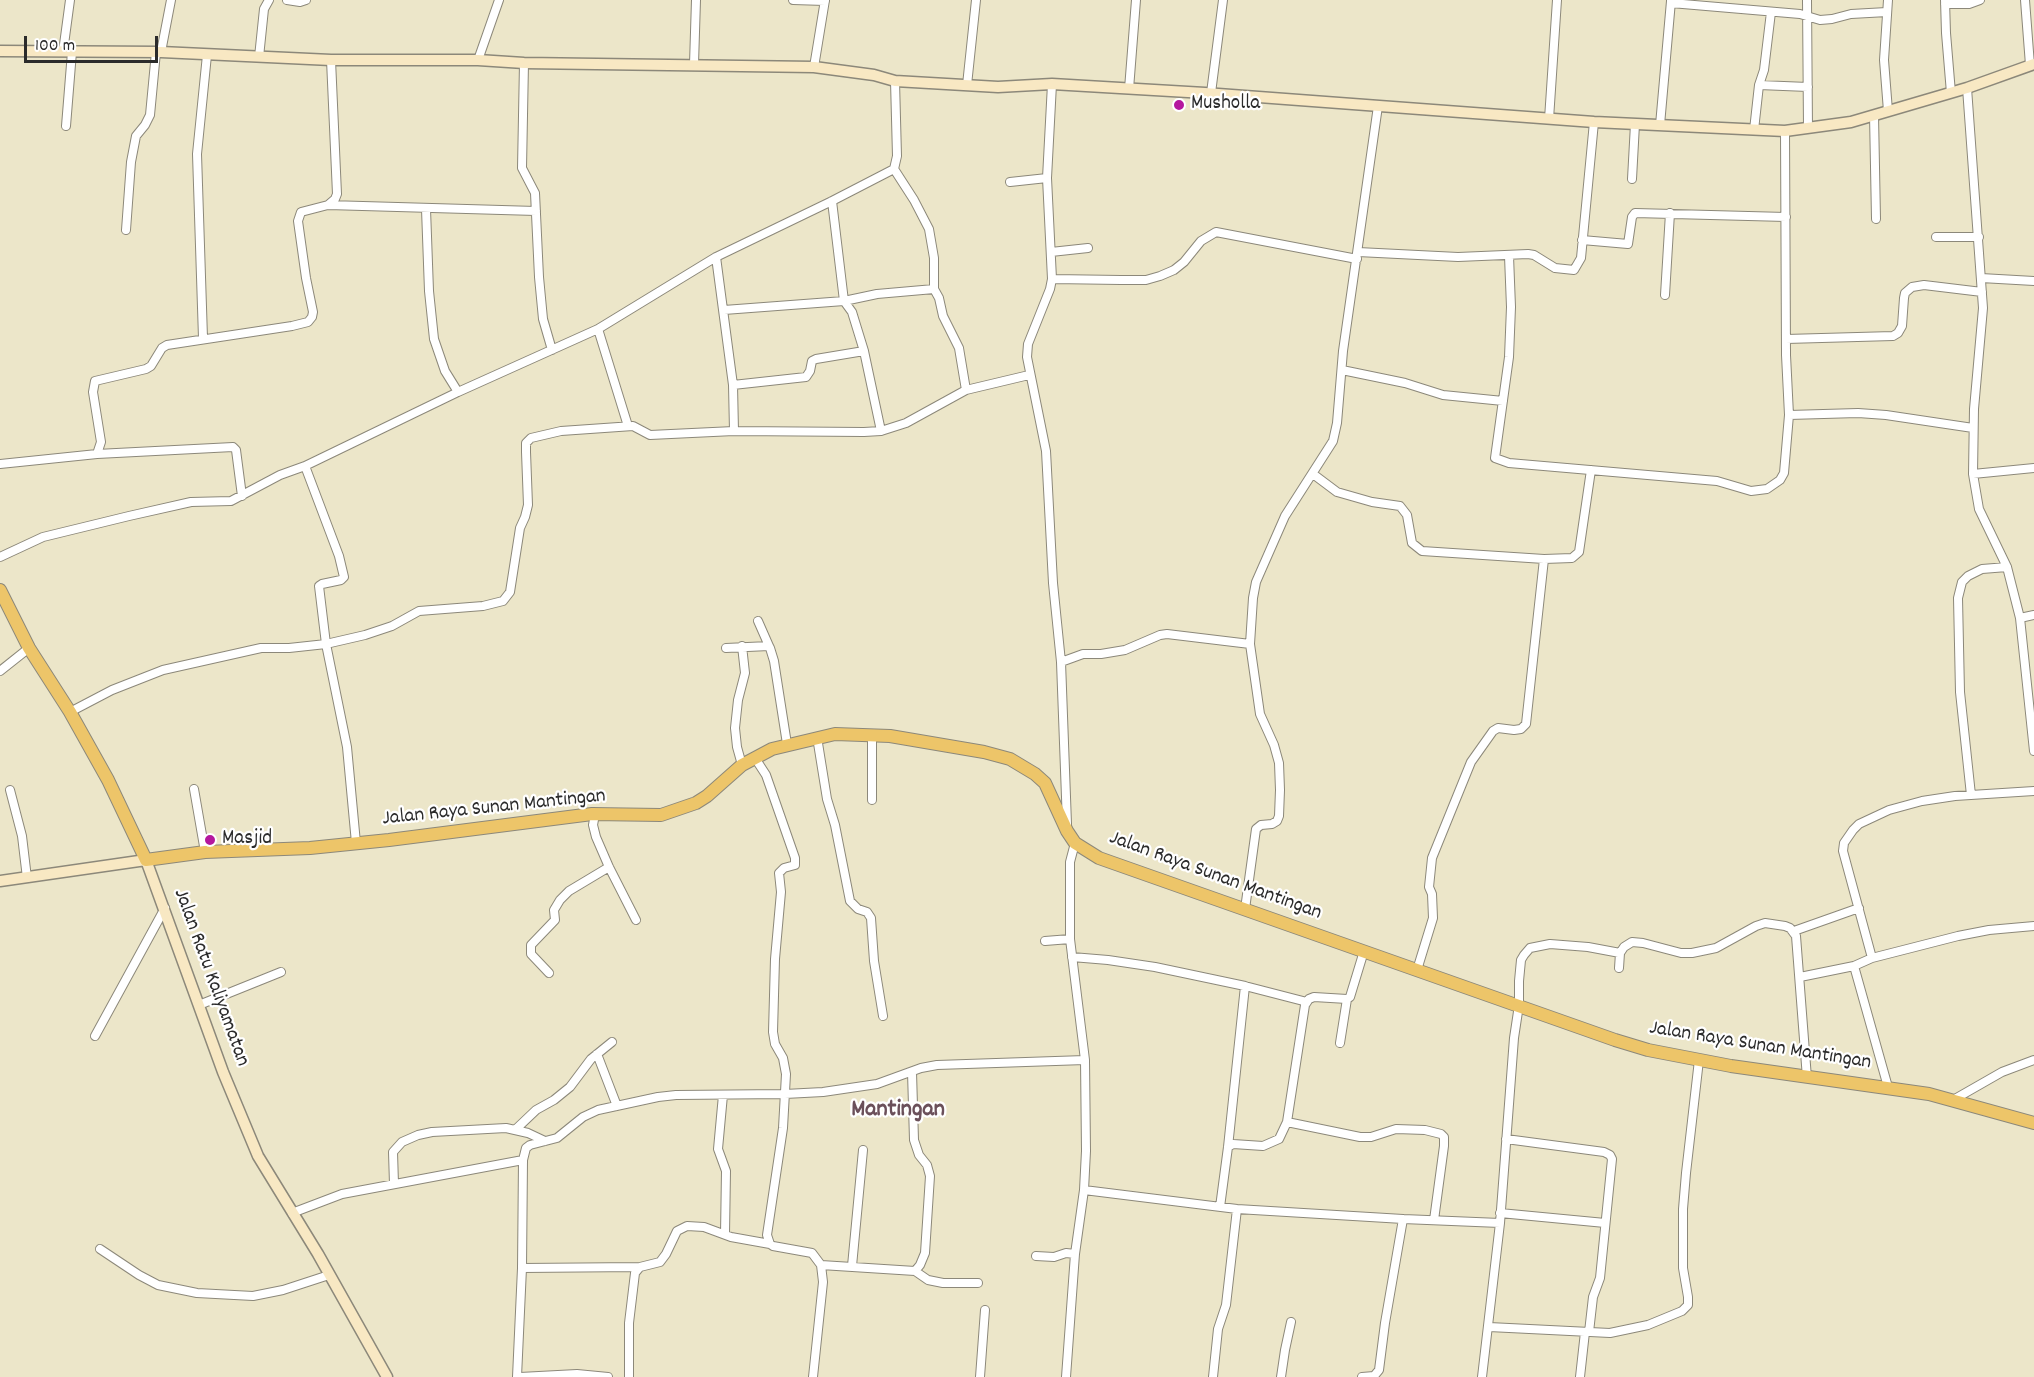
<!DOCTYPE html>
<style>
body{margin:0}
#map{position:relative;width:2034px;height:1377px;overflow:hidden;background:#ece6c9;font-family:Dekko,sans-serif}
canvas{display:block}
.scale{position:absolute;left:24px;top:36px;width:134px;height:27px;box-sizing:border-box;border:3px solid #2b2b2b;border-top:0;padding-left:8px;font-size:18px;line-height:21px;white-space:nowrap;color:#2b2b2b;-webkit-text-stroke:4px #fff;paint-order:stroke}
</style>
<div id="map">
<canvas width="2034" height="1377"></canvas>
<div class="scale">100 m</div>
</div>
<script>
const c = document.querySelector('canvas').getContext('2d');
c.lineJoin = 'round';
const poly = rows => new Path2D(rows.map(r => 'M' + r).join(''));
function stroke(path, color, width, dash) { c.strokeStyle = color; c.lineWidth = width; c.lineCap = dash ? 'butt' : 'round'; c.setLineDash(dash || []); c.stroke(path); }
function write(font, color, halo, rows, align = 'center') {
  c.font = font + ' Dekko,sans-serif'; c.lineWidth = 4.5; c.setLineDash([]); c.textBaseline = 'middle'; c.strokeStyle = halo; c.fillStyle = color; for (const [text, x, y, turn = 0] of rows) {
    c.save(); c.translate(x, y); c.rotate((+turn || 0) * Math.PI / 180); c.textAlign = isNaN(turn) ? turn : align; if (halo) c.strokeText(text, 0, 0); c.fillText(text, 0, 0); c.restore();
  }
}
const street = poly([
 [287,0,300,2,306,0],
 [793,0,825,1],
 [1807,0,1808,128],
 [1945,0,1946,33,1951,93],
 [2025,0,2030,65],
 [1671,3,1800,14,1820,20,1832,19,1851,14,1887,12],
 [1945,4,1969,4,1980,0],
 [63,52,70,0],
 [161,52,171,0],
 [259,57,264,9,269,0],
 [478,60,499,0],
 [524,63,522,168,535,193,539,277,543,319,552,350],
 [694,64,696,0],
 [814,67,825,0],
 [1052,84,1047,178,1052,279,1050,289,1028,344,1027,357,1046,451,1053,583,1061,662,1067,824],
 [967,85,976,0],
 [1759,85,1808,87],
 [1967,88,1983,308,1974,409,1973,474,1979,509,2007,567,2020,618,2034,751],
 [1129,89,1136,0],
 [1211,93,1223,0],
 [1888,111,1884,60,1888,0],
 [1874,115,1876,219],
 [1549,119,1557,0],
 [1660,125,1671,1],
 [66,126,72,52],
 [1754,130,1759,85,1764,70,1771,12],
 [894,169,914,200,929,229,934,258,934,289,939,298,943,316,959,348,966,390],
 [1632,179,1635,124],
 [1010,182,1047,178],
 [832,201,844,301,852,312,864,351,881,431],
 [328,205,536,211],
 [426,209,429,291,434,339,445,371,458,392],
 [126,230,131,162,136,136,145,125,150,115,156,52],
 [1936,237,1979,237],
 [1582,240,1628,244,1632,217,1635,213,1786,217],
 [1051,252,1088,248],
 [1358,252,1458,257,1528,254,1534,255,1555,268,1574,270,1581,258,1594,122],
 [1509,256,1511,307,1509,357,1495,458,1509,463,1717,481,1751,491,1767,489,1780,480,1784,473,1789,415,1786,355,1785,131],
 [716,257,733,385,734,431],
 [1981,278,2034,281],
 [1052,279,1121,280,1146,280,1160,276,1174,270,1184,262,1201,241,1216,232,1357,259],
 [1665,295,1670,213],
 [724,310,844,301,877,294,934,289],
 [598,329,628,426],
 [203,338,197,154,207,55],
 [1786,339,1893,336,1898,333,1902,326,1904,298,1905,293,1912,287,1924,285,1982,292],
 [1342,370,1405,383,1443,395,1503,401],
 [733,385,806,377,810,371,812,361,816,359,864,351],
 [1789,415,1858,413,1886,415,1973,428],
 [97,454,233,447,236,450,242,496],
 [0,464,97,454,101,442,93,392,95,381,146,369,151,366,162,348,167,345,292,326,308,322,312,317,313,312,306,278,298,221,301,212,328,205,335,199,337,194,331,60],
 [305,466,339,556,344,577,341,580,322,584,319,586,326,644,365,635,392,626,419,611,483,606,503,601,510,592,520,528,525,517,528,505,526,452,526,443,531,438,561,431,633,426,650,435,734,431,864,432,881,431,906,423,966,390,1029,375],
 [1313,474,1337,492,1372,502,1400,506,1407,515,1412,543,1422,551,1544,559,1572,558,1579,552,1591,470],
 [1973,474,2034,468],
 [0,557,43,537,129,516,191,502,231,501,280,475,305,466,458,392,598,329,716,257,832,201,894,169,897,156,895,81],
 [2020,618,2034,615],
 [758,621,769,646],
 [742,646,745,673,738,700,735,728,737,747,742,765],
 [726,648,769,646,770,648,774,661,787,744],
 [1061,662,1083,654,1101,654,1125,650,1160,635,1167,634,1250,644,1253,598,1256,582,1285,516,1333,441,1337,423,1343,351,1378,106],
 [0,671,29,648],
 [70,712,112,690,163,670,261,648,289,648,326,644,347,747,356,843],
 [872,736,872,800],
 [817,737,827,799,835,825,850,901,858,909,867,912,871,918,874,961,883,1016],
 [755,758,766,775,795,858,795,865,784,868,779,873,781,892,775,959,773,1032,775,1044,783,1058,786,1074,783,1128,767,1235,770,1244,773,1246,812,1253,821,1265,823,1282,813,1377],
 [194,789,205,852],
 [10,790,22,836,27,878],
 [1971,795,1960,692,1958,598,1962,582,1968,576,1982,569,2007,567],
 [595,814,593,825,596,837,609,867,636,920],
 [1245,909,1256,829,1261,825,1272,824,1277,821,1279,816,1280,790,1279,763,1274,745,1260,714,1250,644],
 [1794,931,1859,908],
 [1045,941,1070,939],
 [1072,957,1108,960,1155,967,1245,986,1307,1002],
 [1872,958,1843,851,1844,843,1853,830,1859,824,1889,810,1922,801,1955,796,2034,791],
 [1854,966,1888,1087],
 [1619,968,1620,953,1624,947,1632,942,1643,943,1681,953,1692,953,1716,948,1756,926,1765,923,1785,926,1790,928,1796,936,1807,1078],
 [1417,970,1433,918,1432,894,1429,887,1432,858,1471,762,1493,731,1498,728,1514,730,1521,729,1526,724,1544,559],
 [549,973,531,954,531,945,555,920,554,910,560,900,569,891,609,867],
 [1800,977,1854,966,1872,958,1958,936,1989,930,2034,926],
 [199,1005,281,972],
 [95,1036,165,908],
 [1340,1043,1347,999],
 [597,1054,617,1106],
 [723,1095,718,1149,726,1171,725,1234],
 [1953,1100,2002,1072,2034,1060],
 [1287,1122,1360,1137,1371,1137,1396,1129,1425,1130,1441,1134,1444,1137,1444,1146,1434,1220],
 [516,1129,536,1110,554,1100,570,1087,591,1059,612,1042],
 [1506,1139,1604,1152,1610,1155,1612,1159,1600,1278,1593,1297,1589,1332],
 [1228,1147,1233,1144,1263,1146,1279,1139,1287,1122,1305,1005,1309,999,1314,997,1347,999,1350,997,1364,951],
 [394,1184,393,1152,402,1142,418,1135,432,1132,506,1128,528,1133,545,1141],
 [1084,1190,1237,1209,1403,1219,1500,1223],
 [1220,1207,1228,1147,1245,986],
 [292,1213,342,1194,523,1160],
 [1500,1213,1605,1223],
 [100,1249,139,1275,158,1285,197,1293,253,1296,283,1290,329,1275],
 [1036,1256,1054,1257,1066,1253,1075,1254],
 [821,1265,915,1271,920,1265,925,1253,930,1176,927,1165,919,1155,914,1140,912,1072],
 [852,1266,863,1150],
 [522,1268,640,1267],
 [915,1271,928,1280,943,1283,978,1283],
 [1489,1327,1610,1333,1648,1325,1682,1311,1688,1305,1688,1297,1683,1268,1683,1209,1686,1173,1699,1060],
 [517,1377,522,1268,523,1160,526,1148,530,1145,557,1138,583,1117,598,1110,658,1097,676,1095,785,1094,823,1092,877,1084,921,1068,937,1065,1085,1060],
 [520,1377,577,1374,608,1377],
 [629,1377,629,1323,635,1273,640,1267,660,1262,666,1254,677,1231,687,1226,704,1227,731,1237,770,1244],
 [980,1377,985,1310],
 [1066,1377,1075,1254,1084,1190,1086,1151,1085,1060,1070,939,1070,862,1075,843],
 [1213,1377,1218,1329,1226,1305,1237,1209],
 [1281,1377,1285,1350,1291,1322],
 [1362,1377,1374,1376,1379,1370,1385,1323,1403,1219],
 [1482,1377,1500,1223,1514,1038,1519,1005,1519,981,1521,960,1524,955,1530,948,1550,944,1588,947,1620,953],
 [1580,1377,1585,1332]
]);
const secondary = poly([
 [0,51,161,52,331,60,478,60,524,63,814,67,874,75,895,81,998,87,1052,84,1205,93,1594,122,1785,131,1851,122,1967,88,2034,64],
 [0,881,146,860,223,1072,258,1156,318,1254,387,1377]
]);
const primary = poly([
 [0,590,29,648,70,712,108,780,146,860,205,852,310,848,389,840,592,814,661,815,696,803,707,796,742,765,772,749,835,734,890,736,984,752,1010,759,1035,774,1045,783,1067,831,1075,843,1099,858,1615,1040,1648,1050,1731,1066,1929,1094,2034,1123]
]);
stroke(street, '#8c887a', 10);
stroke(secondary, '#8c887a', 13);
stroke(primary, '#8c887a', 14);
stroke(street, '#fff', 8);
stroke(secondary, '#f8e8c3', 10);
stroke(primary, '#edc569', 12);
for (const [x, y, r, color] of [
 [1179,105,6,"#b5179e"],
 [210,840,6,"#b5179e"]
]) { const dot = new Path2D(); dot.arc(x, y, r, 0, 2 * Math.PI); c.fillStyle = color; c.fill(dot); stroke(dot, '#fff', 2); }
write('21px', '#2b2b2b', '#fff', [
 ["Musholla",1191,105],
 ["Masjid",222,840]
], 'left');
write('21px', '#2b2b2b', '#fff', [
 ["Jalan Raya Sunan Mantingan",494,809,-6],
 ["Jalan Raya Sunan Mantingan",1215,877,20],
 ["Jalan Ratu Kaliyamatan",210,978,70],
 ["Jalan Raya Sunan Mantingan",1760,1047,9]
]);
write('bold 24px', '#6b505a', '#fff', [
 ["Mantingan",898,1112]
]);
</script>
